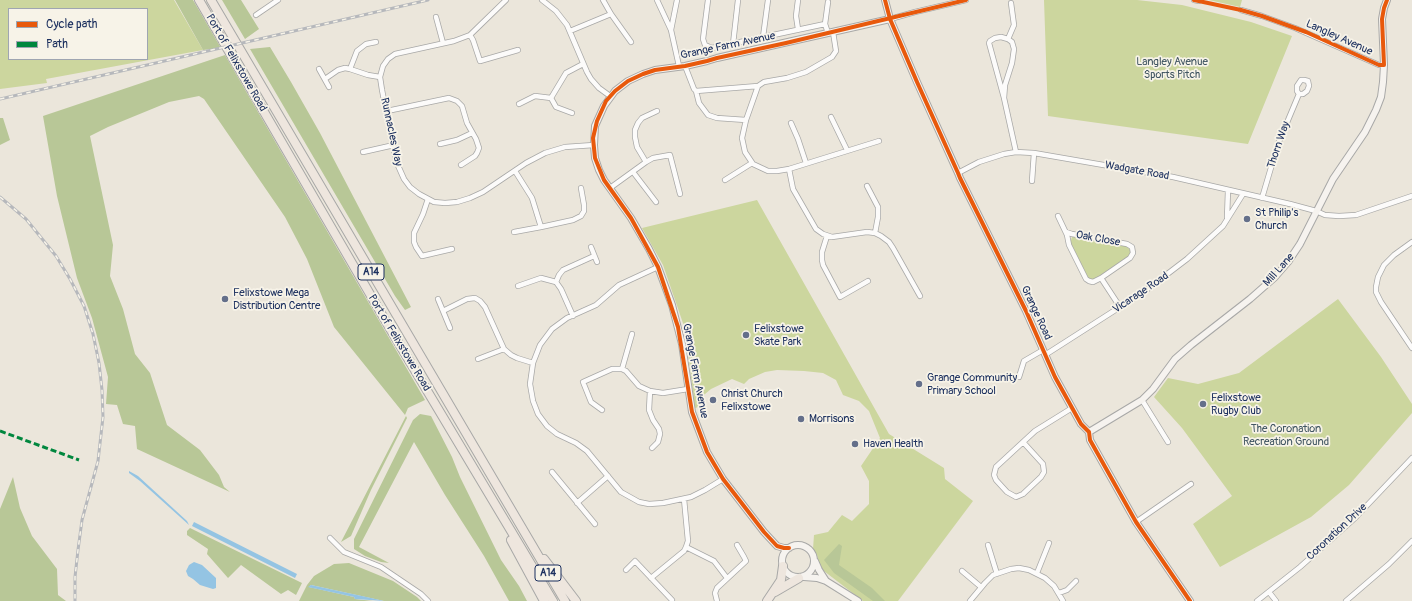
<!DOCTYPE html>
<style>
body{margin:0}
#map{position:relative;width:1412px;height:601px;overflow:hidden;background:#ebe6db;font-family:Pangolin,sans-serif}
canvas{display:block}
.legend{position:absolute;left:8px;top:8px;width:140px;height:52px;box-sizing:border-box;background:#f7f3e8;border:1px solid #9fa5b1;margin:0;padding:5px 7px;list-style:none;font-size:12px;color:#1b2f5e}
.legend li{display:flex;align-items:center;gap:8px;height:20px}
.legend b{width:20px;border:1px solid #9fa5b1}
</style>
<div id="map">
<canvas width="1412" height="601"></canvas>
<ul class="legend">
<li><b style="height:5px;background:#e8590c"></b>Cycle path</li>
<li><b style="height:5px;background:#00873e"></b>Path</li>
</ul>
</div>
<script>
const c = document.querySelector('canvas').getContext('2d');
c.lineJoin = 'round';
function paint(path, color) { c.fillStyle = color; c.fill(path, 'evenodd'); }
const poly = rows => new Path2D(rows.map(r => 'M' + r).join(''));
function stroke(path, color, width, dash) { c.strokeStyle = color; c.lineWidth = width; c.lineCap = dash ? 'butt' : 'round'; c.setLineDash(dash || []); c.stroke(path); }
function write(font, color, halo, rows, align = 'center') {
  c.font = font + ' Pangolin,sans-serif'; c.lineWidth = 3.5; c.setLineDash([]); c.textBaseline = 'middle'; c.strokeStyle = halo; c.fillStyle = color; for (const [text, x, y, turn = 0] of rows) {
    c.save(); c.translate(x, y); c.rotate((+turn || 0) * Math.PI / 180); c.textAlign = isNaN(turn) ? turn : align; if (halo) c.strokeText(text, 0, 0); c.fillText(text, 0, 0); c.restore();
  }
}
paint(poly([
 [0,0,174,0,203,50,46,79,47,83,0,89],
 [9,9,147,9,147,59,9,59],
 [1044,0,1137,0,1182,5,1251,22,1292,36,1248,144,1048,116],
 [1209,0,1242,0,1240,7],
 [757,200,889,434,944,468,945,479,973,501,898,601,863,601,820,568,817,555,813,549,814,535,828,532,842,515,852,521,869,504,869,481,861,466,880,438,869,411,859,401,843,395,836,380,823,373,804,371,777,370,765,372,749,379,744,384,732,379,711,389,705,394,699,407,695,408,685,329,663,265,642,228],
 [1073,236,1126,245,1131,251,1129,256,1102,275,1092,280,1087,277,1070,243,1072,237],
 [1338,299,1381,357,1412,404,1412,413,1349,485,1311,517,1220,567,1193,524,1232,496,1182,428,1154,397,1168,378,1198,384,1239,373]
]), '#ccd69e');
paint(poly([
 [175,0,193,0,221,48,203,50],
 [222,0,241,0,259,29,245,39],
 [270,47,291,82,320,133,411,307,405,310,395,296,250,49],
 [225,55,425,400,408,408,405,415,334,327,307,259,285,217,204,99,199,96,169,102,108,127,90,136,113,245,110,276,123,309,135,354,150,373,167,425,200,450,219,475,224,487,230,492,137,449,135,426,123,424,117,405,106,404,108,377,92,318,77,278,57,196,43,116],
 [0,118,3,118,10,140,0,145],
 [420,414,431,416,452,457,460,477,501,560,519,586,527,601,509,601,484,556,445,495,414,442,359,547,389,563,381,562,365,556,354,549,354,539,413,420],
 [406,416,407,418,371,490,351,536,341,542],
 [13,477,20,508,32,536,57,569,58,595,66,601,0,601,0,509],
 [190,528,302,583,296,595,288,590,281,594,241,565,228,578,207,554,208,549,187,535,187,531],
 [839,544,842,546,839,565,872,588,885,601,873,601,834,573,824,560],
 [349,563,393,581,417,597,421,601,384,601,311,585,309,587,354,597,355,599,373,601,299,601,307,585,314,576,334,564]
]), '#b8c797');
paint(poly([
 [129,471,138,476,187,521,189,525,140,481,129,473],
 [194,522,297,574,295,578,192,526],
 [194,562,202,565,216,578,216,588,213,589,200,585,193,579,188,576,186,571,189,565],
 [311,585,371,598,384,601,355,599,354,597,308,587]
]), '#94c4e3');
const street = poly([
 [506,0,470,35,454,41,395,54,388,59,383,66,380,77,382,90,396,161,404,179,410,187,419,194,434,202,445,203,457,202,470,198,483,192,526,163,545,153,565,147,594,145],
 [542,0,556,11,567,25,587,72,591,79,599,88,610,96],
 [603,0,611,14,631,42],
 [657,0,671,30,679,66],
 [708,0,703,39,705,45,712,48,825,24],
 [1194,0,1199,1],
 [1241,10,1262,16,1295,28,1370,61,1379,65,1384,65],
 [256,15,278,0],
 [436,17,443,43],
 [890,19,915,12,966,0],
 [798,29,796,16,798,0],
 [671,30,677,0],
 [570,31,611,14],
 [828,33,825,24,828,2],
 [470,35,473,40,480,61,518,50],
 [763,37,768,0],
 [1008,39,1014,25,1011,3],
 [733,44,738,0],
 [685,66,694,89,696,91,758,86],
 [319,69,329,87],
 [350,69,357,51,366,44,376,42],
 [325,79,338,70,345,68,350,69,368,75,380,77],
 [758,86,764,82,787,78,806,72,832,57,836,51,833,32],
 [696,91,699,103,708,115,717,118,746,120,758,86],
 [551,98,556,107,572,113],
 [1004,98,1005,85,1012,63,1014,49,1012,42,1008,39,1001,37,995,38,990,41,989,43,1004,98,1016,152],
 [519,104,535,96,551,98,566,73,583,64],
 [387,111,449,98,457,101,462,106,467,123,476,139,479,148,477,153,475,156,461,165],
 [831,117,847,150],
 [746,120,742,138,745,152,753,164,768,171,777,171,789,169,879,141],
 [791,123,798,139,806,163],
 [440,144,457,140,472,133],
 [363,152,394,145],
 [646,162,637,147,635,137,635,130,638,123,642,118,657,111],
 [789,169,793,189,816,229,823,234,832,237,867,232,875,233,881,236,889,242,893,248,920,296],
 [515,171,532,198,541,227,573,220,581,216,584,211,584,205,581,188],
 [633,172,656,202],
 [958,173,979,162,1004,154,1016,152,1034,153,1173,177,1290,204,1316,211,1325,215,1339,216,1356,215,1412,196],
 [725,180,752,163],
 [1032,181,1034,153],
 [867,186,878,207,878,217,875,233],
 [610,188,646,162,653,158,670,155,680,194],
 [1262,198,1278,144,1299,94,1297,91,1297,86,1301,80,1304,80,1308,81,1309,86,1307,91,1303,94,1299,94],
 [428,199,423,214,414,233,414,242,416,247,422,256,452,249],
 [1058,216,1067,235,1069,245,1086,279,1089,281,1093,282,1101,278,1120,307],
 [1227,218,1228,190],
 [514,232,541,227],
 [1066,232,1072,234,1127,244,1132,247,1133,253,1130,258,1101,278],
 [827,236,822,252,822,260,823,265,840,297,868,281],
 [1412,242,1394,255,1384,265,1378,277,1376,287,1376,292,1381,302,1412,348],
 [591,247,597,262],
 [658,267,619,285,596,305,567,318,552,329,540,345,533,363,530,384,533,401,538,414,547,426,557,434,576,443,587,451,621,492,639,502,649,504,663,503,691,497,705,490,723,479],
 [556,282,559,275,563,270,594,256],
 [518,286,541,278,556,282,561,289,573,316],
 [438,299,450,328],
 [443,311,467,299,475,298,480,301,485,307,504,349,511,355,517,358,533,363],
 [1045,355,1145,291,1187,259,1223,226,1243,194],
 [478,359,504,349],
 [622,369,632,334],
 [1019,377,1024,361,1043,350],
 [650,391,649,410,653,420,659,429,660,434,658,442,652,448],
 [1142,400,1168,442],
 [602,410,591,402,583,382,612,369,622,369,626,371,639,386,650,391,663,393,688,389],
 [1023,442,1043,464,1044,472,1041,477,1023,494,1016,497,1007,492,996,480,994,475,996,467,1035,431,1072,408],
 [552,472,595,524],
 [577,503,608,476],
 [1136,522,1191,484],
 [330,538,344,552,381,567,421,594,428,601],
 [988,545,997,574],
 [686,547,714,561,727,578],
 [626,570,635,561,672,600],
 [962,571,981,587],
 [1037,573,1049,543],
 [651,578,684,551,686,547,688,541,684,499],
 [1269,592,1276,601],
 [1059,593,1067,590,1076,581],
 [717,601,715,593,717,588,746,561,744,557,737,545],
 [970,601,985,583,993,575,1011,569,1019,568,1029,570,1045,578,1054,586,1063,601],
 [1257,601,1300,567,1355,518,1412,458],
 [1346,601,1389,564,1412,541]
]);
const secondary = poly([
 [885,0,890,19,917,82,958,173,960,178,1026,311,1055,377,1081,424,1089,432,1090,440,1136,522,1190,601],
 [1089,432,1142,400,1153,389,1175,359,1191,345,1250,299,1275,277,1288,262,1300,244,1333,179,1365,132,1376,110,1381,97,1383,82,1384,65,1382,19,1384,8,1387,0],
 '782 561a16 16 0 1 1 32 0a16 16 0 1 1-32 0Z',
 [789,548,784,548,777,546,764,532,723,479,707,452,692,412,682,344,672,305,658,267,649,249,631,218,604,180,599,170,595,158,594,145,595,126,604,106,615,91,628,81,643,74,655,70,685,66,707,61,717,58,890,19],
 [815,561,819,570,826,581],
 [804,577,817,578,826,581,858,601]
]);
const highway = poly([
 [199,0,392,332,553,601],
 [211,0,565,601],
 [511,540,544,601],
 [544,559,576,601],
 [775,592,799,578],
 [767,601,781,580,783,566]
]);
stroke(street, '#a8a8a7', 6);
stroke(secondary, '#a8a8a7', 8);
stroke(highway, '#a8a8a7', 10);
stroke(street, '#fcfbfa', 4.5);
stroke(secondary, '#f6f3ef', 6);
stroke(highway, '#eee6de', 8);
const rail = poly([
 [0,99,428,0],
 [0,197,26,219,56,256,70,279,84,306,93,334,99,363,102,390,103,417,98,461,82,520,78,550,75,577,75,601]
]);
stroke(rail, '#b6b8bc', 3);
stroke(rail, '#f7f3e8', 1.5, [4.5]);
stroke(poly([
 [0,431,79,460]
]), '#00873e', 3, [6, 3]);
stroke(poly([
 [885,0,890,19,917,82,958,173,960,178,1026,311,1055,377,1081,424,1089,432,1090,440,1136,522,1190,601],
 [1194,0,1241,10,1262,16,1306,32,1379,65,1384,65,1382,19,1384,8,1387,0],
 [789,548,784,548,777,546,764,532,723,479,707,452,692,412,678,327,658,267,631,218,604,180,595,158,593,138,597,121,606,101,615,91,628,81,643,74,655,70,685,66,707,61,717,58,786,43,966,0]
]), '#e8590c', 4);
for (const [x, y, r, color] of [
 [1247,219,4,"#646f8a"],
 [225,299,4,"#646f8a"],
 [746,335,4,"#646f8a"],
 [919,384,4,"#646f8a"],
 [713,400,4,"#646f8a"],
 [1203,404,4,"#646f8a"],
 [801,419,4,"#646f8a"],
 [855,444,4,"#646f8a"]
]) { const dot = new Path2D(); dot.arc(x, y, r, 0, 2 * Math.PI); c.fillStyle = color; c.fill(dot); stroke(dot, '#f7f3e8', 1.5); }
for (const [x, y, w] of [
 [371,272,26],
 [548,573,26]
]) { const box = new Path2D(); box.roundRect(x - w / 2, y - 8, w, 16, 3); c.fillStyle = '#f7f3e8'; c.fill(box); stroke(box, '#1b2f5e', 1); }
write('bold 10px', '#1b2f5e', null, [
 ["A14",371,272],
 ["A14",548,573]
]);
write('11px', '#1b2f5e', '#f7f3e8', [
 ["Langley Avenue",1339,38,24],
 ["Grange Farm Avenue",728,46,-12],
 ["Port of Felixstowe Road",236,63,60],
 ["Runnacles Way",391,132,78],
 ["Thorn Way",1279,145,-71],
 ["Wadgate Road",1137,171,10],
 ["Oak Close",1098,239,10],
 ["Mill Lane",1279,270,-48],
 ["Vicarage Road",1141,293,-34],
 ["Grange Road",1036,313,65],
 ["Port of Felixstowe Road",399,343,59],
 ["Grange Farm Avenue",695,371,79],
 ["Coronation Drive",1337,532,-43]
]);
write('11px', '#415662', '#f7f3e8', [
 ["Langley Avenue",1172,62],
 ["Sports Pitch",1172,75],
 ["The Coronation",1286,429],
 ["Recreation Ground",1286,442]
]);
write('11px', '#1b2f5e', '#f7f3e8', [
 ["St Philip's",1255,213],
 ["Church",1255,226],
 ["Felixstowe Mega",233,293],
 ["Distribution Centre",233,306],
 ["Felixstowe",754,329],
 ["Skate Park",754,342],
 ["Grange Community",927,378],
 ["Primary School",927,391],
 ["Christ Church",721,394],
 ["Felixstowe",721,407],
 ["Felixstowe",1211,398],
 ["Rugby Club",1211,411],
 ["Morrisons",809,419],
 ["Haven Health",863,444]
], 'left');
</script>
